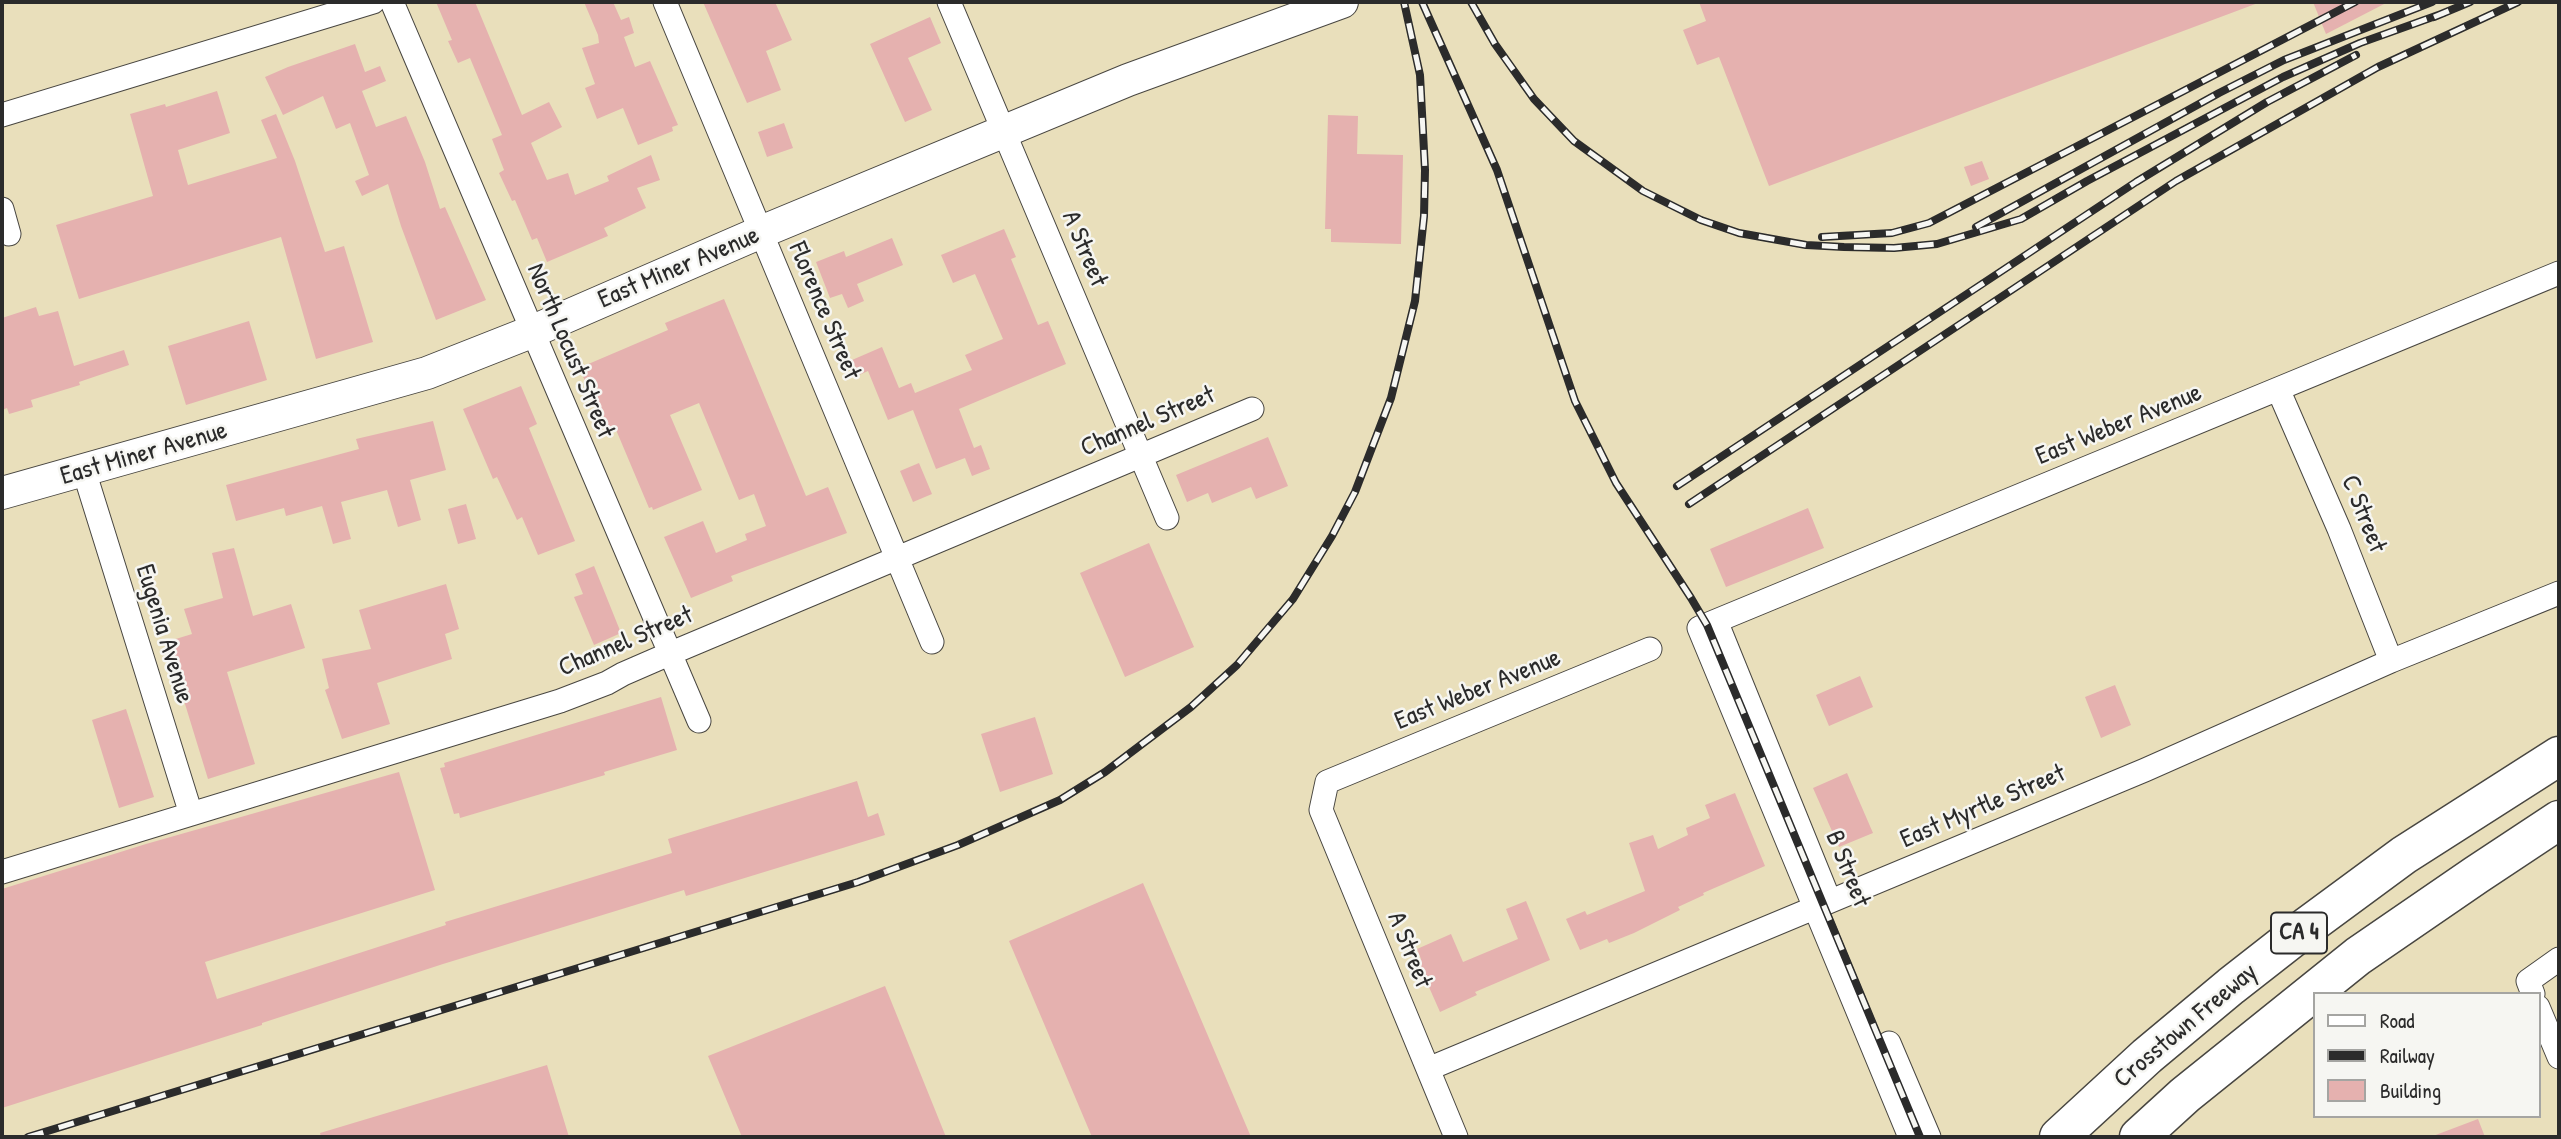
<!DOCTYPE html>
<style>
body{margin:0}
#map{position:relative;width:2561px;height:1139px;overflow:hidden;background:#e9dfbb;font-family:"Patrick Hand",sans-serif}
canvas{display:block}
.frame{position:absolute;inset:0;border:4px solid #2b2b2b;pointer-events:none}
.legend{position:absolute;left:2313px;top:992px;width:228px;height:126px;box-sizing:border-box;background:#f6f6f2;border:2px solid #a5a5a2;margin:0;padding:9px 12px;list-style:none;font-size:21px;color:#2b2b2b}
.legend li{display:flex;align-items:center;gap:14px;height:35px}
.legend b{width:35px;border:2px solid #a5a5a2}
</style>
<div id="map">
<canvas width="2561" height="1139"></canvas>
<div class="frame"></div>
<ul class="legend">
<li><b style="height:9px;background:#fff"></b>Road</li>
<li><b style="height:9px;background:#2b2b2b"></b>Railway</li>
<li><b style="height:19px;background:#e5b1af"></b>Building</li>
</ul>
</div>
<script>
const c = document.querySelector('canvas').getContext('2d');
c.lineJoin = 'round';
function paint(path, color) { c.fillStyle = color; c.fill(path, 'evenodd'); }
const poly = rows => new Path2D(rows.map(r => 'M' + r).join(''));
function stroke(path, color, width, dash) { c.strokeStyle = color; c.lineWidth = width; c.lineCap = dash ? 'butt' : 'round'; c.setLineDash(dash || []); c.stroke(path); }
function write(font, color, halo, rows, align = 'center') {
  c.font = font + ' "Patrick Hand",sans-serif'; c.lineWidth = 5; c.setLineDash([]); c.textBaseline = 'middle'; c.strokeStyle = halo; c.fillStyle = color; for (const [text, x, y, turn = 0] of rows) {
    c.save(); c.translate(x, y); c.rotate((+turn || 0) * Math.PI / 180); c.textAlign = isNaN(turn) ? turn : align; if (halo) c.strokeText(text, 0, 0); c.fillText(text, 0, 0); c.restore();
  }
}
paint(poly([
 [436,2,475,2,522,115,549,102,562,127,531,143,547,180,568,173,575,195,609,181,607,176,651,155,660,180,637,188,646,208,604,228,608,236,547,262,537,238,532,240,515,200,512,201,499,173,504,170,492,139,502,135,470,58,458,63,448,41,452,40],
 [584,2,613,2,621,20,629,17,634,33,624,37,635,67,650,61,678,125,672,127,673,131,638,145,623,108,597,119,585,88,595,84,582,48,599,43,598,35],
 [703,2,775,2,792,40,766,51,781,90,747,103],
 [1699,2,2257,2,2258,3,1769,186,1719,57,1697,65,1683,30,1706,21],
 [2313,2,2388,2,2326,34],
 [930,17,941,43,908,58,932,110,905,122,870,44],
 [355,44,365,72,380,66,386,81,362,91,376,127,406,116,425,162,440,209,445,207,486,300,436,320,401,226,388,184,362,196,355,181,369,175,350,123,336,129,323,96,283,115,265,77,288,67],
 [217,91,230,133,178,150,188,185,277,158,261,120,276,114,295,161,325,252,344,246,373,342,316,359,281,237,79,299,56,225,153,196,130,114,165,104,166,107],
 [1328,115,1358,116,1357,154,1403,155,1401,244,1331,242,1331,229,1325,229],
 [784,123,793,148,767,157,758,132],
 [1982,161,1989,179,1971,186,1964,167],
 [1004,229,1016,257,1011,259,1038,325,1048,321,1066,364,959,409,974,448,981,445,990,469,972,476,965,458,936,469,913,410,888,420,868,371,859,375,852,360,882,347,899,388,911,383,915,393,972,370,965,355,1003,339,975,274,953,283,941,255],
 [892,238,903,265,857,284,864,301,848,308,842,294,830,298,816,262,844,251,846,257],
 [724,299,806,496,828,487,847,533,731,576,733,581,691,598,664,537,703,521,716,553,747,540,745,534,766,526,754,494,739,500,699,403,670,415,702,490,653,510,652,507,649,508,614,425,607,428,579,368,668,330,665,323],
 [36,307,39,316,58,311,74,366,124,350,129,365,79,382,80,385,31,400,33,407,9,414,7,408,2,410,2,318],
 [249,321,267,380,186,405,168,346],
 [521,386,537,424,529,428,575,541,538,555,522,517,517,520,497,477,493,479,463,409],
 [433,421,446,470,410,480,421,520,398,527,387,490,341,502,351,539,333,544,322,506,286,516,284,508,236,521,226,485,359,449,356,439],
 [1268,437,1288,486,1256,499,1251,487,1212,503,1208,493,1187,502,1176,475],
 [919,463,932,494,913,502,900,471],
 [466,504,476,539,458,544,448,509],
 [1808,508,1824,548,1726,587,1710,549],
 [1149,543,1194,647,1125,677,1080,573],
 [234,548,253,616,291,604,305,648,227,672,255,764,208,779,166,642,192,634,184,609,223,598,212,553],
 [594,566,621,633,594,645,574,597,583,594,575,574],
 [446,584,459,629,445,634,452,659,377,683,390,724,342,739,325,690,329,688,322,659,371,649,359,610],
 [1860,676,1873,707,1829,726,1816,695],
 [2115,685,2131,725,2101,738,2085,697],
 [661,697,677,750,604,772,605,775,460,818,459,813,454,814,440,768,445,767,444,763],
 [126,709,154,797,119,808,92,720],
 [1035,717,1053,774,1000,792,981,734],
 [399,772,435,890,205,962,217,999,446,925,445,922,672,853,668,839,857,781,868,817,878,813,885,835,686,896,684,890,443,964,262,1023,262,1025,2,1108,2,889,146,844],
 [1847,773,1873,833,1839,847,1813,788],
 [1735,793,1765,866,1703,893,1704,895,1678,907,1680,910,1634,933,1609,943,1607,939,1580,950,1566,919,1585,911,1587,915,1645,891,1629,843,1653,835,1658,849,1688,835,1686,828,1710,818,1705,805],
 [1143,883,1251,1137,1092,1137,1009,941],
 [1526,901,1550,960,1475,992,1477,995,1440,1012,1417,960,1421,959,1417,949,1451,934,1463,962,1518,939,1506,909],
 [885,986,946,1137,742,1137,708,1056],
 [547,1065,569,1137,321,1137,320,1133],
 [2478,1119,2485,1137,2433,1137,2433,1136]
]), '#e5b1af');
const street = poly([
 [392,2,699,721],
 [665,2,932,642],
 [949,2,1167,518],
 [2,115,373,2],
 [2,209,9,234],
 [2278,389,2339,529,2391,661],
 [84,471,191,814],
 [1716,621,1826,892],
 [2,872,560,701,607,683,623,674,669,654,1252,409],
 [2533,994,2528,981,2559,959],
 [2538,1007,2559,1057],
 [1889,1043,1929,1137],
 [1428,1069,2145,770,2391,661,2559,593],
 [1456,1137,1321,810,1327,782,1650,649],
 [1910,1137,1699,628,2559,273]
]);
const secondary = poly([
 [2,493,427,373,531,332,761,232,1128,80,1342,2]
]);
const highway = poly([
 [2059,1137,2147,1056,2231,986,2309,925,2404,855,2559,756],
 [2139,1137,2185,1095,2358,956,2476,875,2559,820]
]);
stroke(street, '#484641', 25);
stroke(secondary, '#484641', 34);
stroke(highway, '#484641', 41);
stroke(street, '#fff', 23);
stroke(secondary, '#fff', 32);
stroke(highway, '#fff', 38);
const rail = poly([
 [1422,2,1497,170,1575,401,1616,483,1691,598,1707,625,1920,1137],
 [1471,2,1495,44,1534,99,1574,141,1643,191,1701,220,1739,233,1806,245,1844,247,1894,248,1937,244,2021,219,2087,181,2283,77,2360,43,2444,13],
 [2434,17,2470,2],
 [1976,227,2219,93,2284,60,2432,2],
 [1822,237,1892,233,1929,223,2355,2],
 [1677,486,2136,182,2267,102,2356,55],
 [1689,504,2176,181,2378,67,2518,2],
 [28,1137,858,882,958,845,1060,800,1105,772,1191,707,1237,665,1293,599,1332,536,1355,492,1391,398,1415,301,1424,216,1425,170,1420,75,1404,2]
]);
stroke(rail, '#2b2b2b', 8);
stroke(rail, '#f6f6f2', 5, [16]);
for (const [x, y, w] of [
 [2299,933,56]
]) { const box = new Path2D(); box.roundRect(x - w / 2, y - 20.5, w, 41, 5); c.fillStyle = '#f6f6f2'; c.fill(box); stroke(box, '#2b2b2b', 2); }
write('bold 24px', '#2b2b2b', null, [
 ["CA 4",2299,933]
]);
write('26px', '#2b2b2b', '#f6f6f2', [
 ["A Street",1084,249,67],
 ["East Miner Avenue",679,268,-23],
 ["Florence Street",824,311,67],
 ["North Locust Street",570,351,67],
 ["Channel Street",1148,422,-23],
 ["East Weber Avenue",2119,425,-22],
 ["East Miner Avenue",144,454,-16],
 ["C Street",2363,514,68],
 ["Eugenia Avenue",164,634,73],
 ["Channel Street",626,642,-23],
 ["East Weber Avenue",1478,690,-22],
 ["East Myrtle Street",1983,807,-23],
 ["B Street",1847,869,68],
 ["A Street",1409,950,68],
 ["Crosstown Freeway",2186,1026,-40]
]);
</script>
